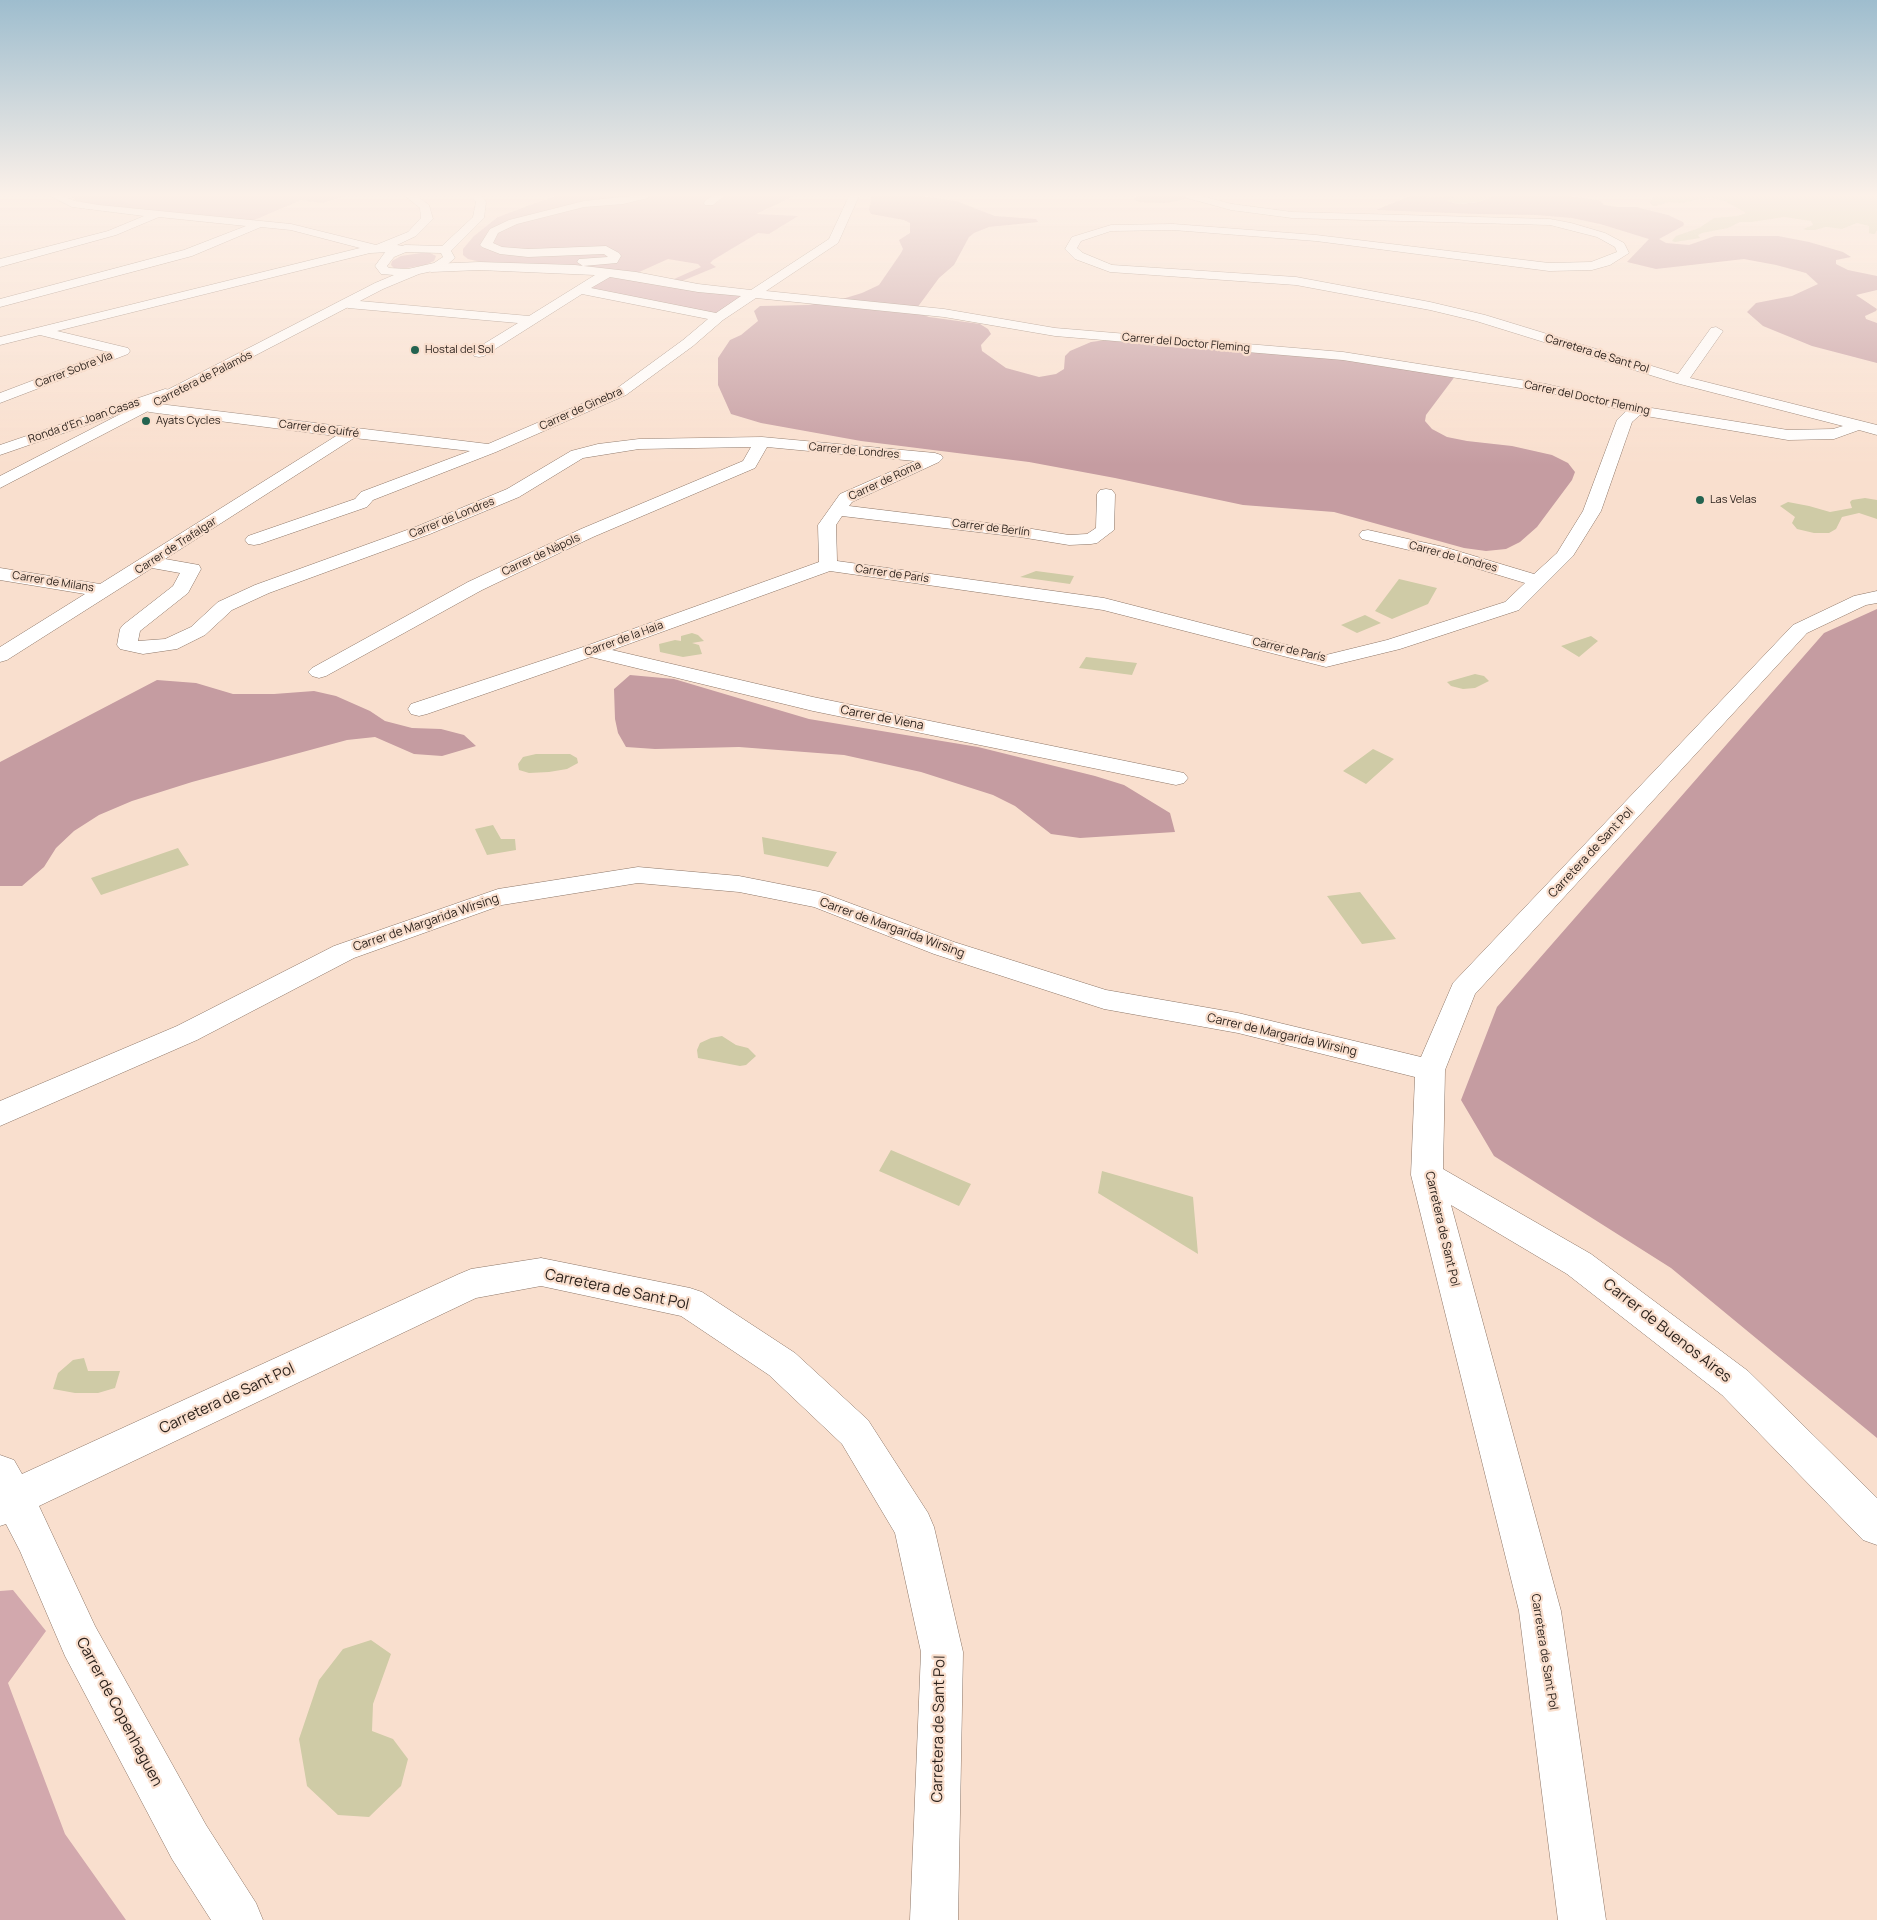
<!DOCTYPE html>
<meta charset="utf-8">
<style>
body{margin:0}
canvas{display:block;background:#f9dfce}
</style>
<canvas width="1877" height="1920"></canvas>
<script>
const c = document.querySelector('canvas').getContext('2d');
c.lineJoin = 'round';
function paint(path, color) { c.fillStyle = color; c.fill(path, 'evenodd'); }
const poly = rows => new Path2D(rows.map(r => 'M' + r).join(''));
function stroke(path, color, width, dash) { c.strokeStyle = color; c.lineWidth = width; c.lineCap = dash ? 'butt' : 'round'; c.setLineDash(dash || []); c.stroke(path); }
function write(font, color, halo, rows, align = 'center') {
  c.font = font + ' Manrope,sans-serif'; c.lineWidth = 4.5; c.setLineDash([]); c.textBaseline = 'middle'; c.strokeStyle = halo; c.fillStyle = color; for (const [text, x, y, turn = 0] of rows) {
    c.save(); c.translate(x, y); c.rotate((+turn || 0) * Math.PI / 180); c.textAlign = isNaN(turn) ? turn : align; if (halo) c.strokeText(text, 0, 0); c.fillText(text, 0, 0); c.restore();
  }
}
paint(poly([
 [114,196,348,196,321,203,301,200,252,221,126,209,112,197],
 [555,196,794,196,756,214,798,216,769,234,758,233,713,260,710,263,716,267,682,281,674,279,701,267,698,264,668,259,637,273,485,263,468,259,463,255,463,249,474,236,498,217],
 [428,252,436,256,434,261,425,265,401,269,394,268,391,265,392,261,401,256],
 [607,273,751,294,718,317,579,290],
 [13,1590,46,1631,8,1683,65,1834,126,1920,0,1920,0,1591]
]), '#d2a8ad');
paint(poly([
 [70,196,114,196,113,197,132,205,126,209,96,205,77,201],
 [872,196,922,196,956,201,995,216,1036,219,1038,222,989,227,974,233,969,237,954,265,939,278,917,308,918,313,929,317,980,324,988,329,991,334,981,345,982,351,1006,368,1039,377,1056,374,1064,369,1065,356,1070,351,1091,342,1106,340,1157,346,1321,357,1456,375,1426,415,1425,421,1432,429,1447,437,1467,441,1512,446,1552,455,1568,463,1575,472,1572,480,1537,527,1520,542,1506,549,1486,551,1464,548,1334,512,1243,505,1115,478,1029,462,861,441,761,423,731,414,718,385,718,358,730,340,741,335,758,321,754,311,760,306,808,305,839,300,862,293,879,285,901,253,903,249,899,240,910,233,910,223,904,220,871,214,869,210],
 [1136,196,1204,196,1165,203,1139,202,1134,200],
 [1410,196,1453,196,1452,203,1460,204,1478,202,1495,196,1569,196,1599,200,1604,205,1617,207,1636,207,1668,215,1683,222,1684,224,1683,226,1659,239,1666,243,1689,245,1715,236,1778,236,1809,242,1843,252,1851,257,1836,260,1836,264,1848,270,1877,276,1877,290,1856,295,1877,309,1876,311,1865,316,1866,319,1877,323,1877,363,1812,346,1763,326,1747,312,1756,303,1792,296,1818,284,1806,273,1776,265,1744,259,1656,269,1627,262,1649,239,1600,224,1572,218,1536,215,1478,214,1376,210],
 [1877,609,1877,1438,1671,1268,1494,1156,1461,1100,1497,1007,1824,633],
 [630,675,674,679,809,719,978,747,1095,776,1124,785,1170,813,1175,832,1080,838,1051,834,1015,806,993,795,921,772,844,755,739,747,655,749,626,747,618,733,615,719,614,689],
 [157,680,196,683,233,694,274,694,314,691,336,696,370,711,385,721,412,728,441,729,464,735,476,746,442,756,414,754,375,737,347,740,192,782,132,801,99,815,74,831,56,848,44,867,22,886,0,886,0,762]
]), '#c59ca1');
paint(poly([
 [1430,196,1495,196,1478,202,1460,204,1446,201,1453,198,1453,196,1426,198],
 [1653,196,1877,196,1877,230,1875,234,1872,234,1869,233,1869,226,1857,223,1842,229,1826,227,1815,230,1807,230,1803,229,1813,225,1811,221,1784,217,1752,222,1740,222,1728,228,1702,233,1698,235,1700,238,1675,242,1672,241,1676,236,1699,228,1714,218,1737,216,1746,213,1725,201,1708,198,1680,203,1669,202,1654,206,1650,203],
 [1865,498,1877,500,1877,519,1859,513,1842,517,1836,529,1829,533,1814,533,1797,529,1792,523,1795,517,1780,506,1788,502,1809,506,1830,512,1852,508,1850,502,1852,500],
 [1036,571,1074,576,1070,584,1020,577],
 [1399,579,1437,588,1428,604,1392,619,1375,611],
 [1365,615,1381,623,1357,633,1341,625],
 [692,633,698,635,704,641,692,643,699,645,702,654,683,657,660,652,659,644,675,640,681,641,681,636],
 [1591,636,1598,641,1579,657,1561,646],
 [1086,657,1137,663,1132,675,1079,668],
 [1475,674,1484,676,1489,681,1475,688,1463,689,1451,686,1447,682],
 [1373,749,1394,759,1366,784,1343,771],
 [536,754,570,754,577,758,578,763,567,769,549,772,529,773,519,770,518,764,523,757],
 [493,825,501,839,515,839,516,850,487,855,475,829],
 [762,837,837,852,828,867,764,854],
 [178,848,189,865,101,895,91,878],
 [1360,892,1396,939,1362,944,1327,896],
 [722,1036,736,1045,748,1048,756,1056,746,1065,740,1066,698,1058,697,1050,700,1043,711,1038],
 [891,1150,971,1184,959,1206,879,1171],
 [1102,1171,1193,1197,1198,1254,1098,1193],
 [84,1358,88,1371,120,1371,115,1388,98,1393,75,1393,53,1389,58,1373,73,1360],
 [371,1640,391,1654,373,1704,372,1731,393,1739,408,1759,401,1786,369,1817,338,1815,307,1786,299,1739,319,1680,343,1649]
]), '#cfcba6');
const minor = poly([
 [50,196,63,196,75,201,99,205,291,224,376,245,408,232,421,218,420,208,405,196,417,196,429,205,433,219,416,236,397,245,409,247,411,249,409,251,370,253,57,331,128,348,130,351,128,354,0,403,0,393,108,352,40,335,0,345,0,337,360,248,291,230,261,227,192,256,0,307,0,299,184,250,246,226,159,217,116,235,0,267,0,259,108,231,144,216,72,207,50,196],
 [631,196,649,196,648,198,623,204,584,207,517,224,498,233,493,243,502,247,528,249,606,246,619,253,621,256,617,263,583,266,577,262,579,259,608,257,604,254,528,257,500,254,482,247,480,245,490,229,509,220,584,201,631,196],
 [712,196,724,196,713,205,705,205,704,203,705,201,712,196],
 [849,196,859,196,838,243,766,291,944,309,1055,328,1343,352,1546,384,1639,406,1788,430,1833,429,1843,426,1676,383,1476,321,1430,310,1296,285,1110,272,1075,259,1065,249,1072,237,1111,225,1173,224,1316,235,1549,263,1591,262,1617,252,1615,247,1597,237,1550,225,1292,218,1231,210,1187,198,1186,196,1202,196,1232,204,1292,212,1550,219,1571,223,1605,233,1624,243,1629,253,1610,265,1592,270,1549,271,1316,241,1173,230,1111,231,1081,241,1077,248,1083,253,1112,265,1296,277,1430,302,1485,315,1678,374,1711,328,1716,327,1723,331,1690,378,1877,425,1877,435,1859,430,1834,439,1788,440,1640,415,1632,422,1601,511,1573,556,1519,610,1400,649,1326,667,1103,610,830,571,612,650,813,697,1184,773,1188,778,1184,783,1176,785,813,711,591,657,427,714,419,716,411,714,408,709,411,704,583,647,819,562,818,525,840,494,915,461,767,447,755,468,593,537,482,590,326,676,319,678,312,676,308,672,312,668,468,582,581,529,743,461,751,447,639,449,583,458,519,497,430,534,269,593,232,610,205,635,177,649,143,654,120,649,117,645,120,629,123,625,173,586,180,573,152,568,7,660,0,662,0,647,85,594,0,580,0,568,100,584,336,436,149,412,144,410,142,406,0,455,0,445,165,389,170,390,172,393,170,396,151,403,488,444,616,389,683,340,708,319,582,294,484,356,479,357,474,356,472,353,474,350,518,323,348,308,342,304,343,301,348,300,529,316,595,275,479,270,431,272,425,268,431,264,479,262,575,265,636,272,698,284,751,290,829,239,849,196],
 [610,277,698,292,741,296,716,313,591,288,610,277],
 [756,298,944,317,1055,336,1343,360,1546,392,1626,411,1617,420,1583,511,1557,553,1534,574,1444,547,1368,530,1362,531,1359,535,1362,539,1439,557,1525,583,1505,602,1387,640,1326,655,1104,598,837,561,836,525,842,516,1020,537,1069,545,1091,544,1097,543,1114,530,1115,494,1112,490,1106,489,1100,490,1097,494,1096,528,1087,534,1069,535,1020,527,849,506,852,502,939,462,943,458,941,455,935,453,762,437,639,439,598,444,571,451,507,489,418,526,255,585,218,602,191,627,165,639,138,641,140,631,188,593,201,569,199,565,165,559,354,438,470,451,361,492,355,499,248,536,245,540,248,544,254,545,260,544,367,507,373,500,496,452,626,395,693,346,723,320,756,298],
 [1877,591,1877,603,1866,605,1807,633,1475,994,1445,1070,1443,1169,1591,1254,1748,1371,1877,1498,1877,1545,1863,1540,1722,1395,1567,1274,1451,1205,1561,1611,1606,1920,1558,1920,1519,1611,1411,1175,1415,1077,1238,1033,1104,1009,934,954,814,907,739,892,638,883,502,905,354,958,197,1040,0,1126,0,1101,177,1026,334,946,498,889,638,867,739,876,820,892,954,942,1106,990,1238,1013,1421,1057,1453,983,1793,625,1854,596,1877,591],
 [541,1258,690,1288,702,1292,795,1353,868,1420,928,1513,934,1527,963,1652,958,1920,910,1920,921,1652,895,1533,842,1444,769,1375,681,1316,541,1286,476,1298,39,1506,95,1626,206,1825,256,1903,263,1920,211,1920,172,1859,65,1656,20,1551,6,1524,0,1526,0,1455,14,1460,22,1474,459,1274,471,1269,541,1258]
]);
const secondary = poly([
 [471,196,482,196,486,202,484,218,451,251,455,258,442,269,419,274,383,289,0,488,0,476,375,283,394,275,381,274,375,266,386,251,405,245,442,246,473,217,476,202,471,196],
 [406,252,441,253,443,257,434,263,408,269,389,268,387,266,394,257,406,252]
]);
stroke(minor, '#8d7667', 1);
stroke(secondary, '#8d7667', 1);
paint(minor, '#fff');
paint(secondary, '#fff');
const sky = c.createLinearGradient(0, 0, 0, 465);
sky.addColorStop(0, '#9ebdce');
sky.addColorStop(0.42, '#fcf1e9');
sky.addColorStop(1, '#fcf1e900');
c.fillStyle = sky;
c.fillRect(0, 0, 1877, 465);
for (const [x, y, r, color] of [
 [415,350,5,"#246350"],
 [146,421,5,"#246350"],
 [1700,500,5,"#246350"]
]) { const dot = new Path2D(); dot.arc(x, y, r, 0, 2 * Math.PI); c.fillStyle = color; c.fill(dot); stroke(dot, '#f9dfce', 2); }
write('11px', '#2d231d', '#f9dfce', [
 ["Carrer del Doctor Fleming",1186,343,5],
 ["Carretera de Sant Pol",1597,354,17],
 ["Carrer Sobre Via",74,370,-21],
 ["Carretera de Palamós",203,379,-27],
 ["Carrer del Doctor Fleming",1587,398,12],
 ["Carrer de Ginebra",581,409,-24],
 ["Ronda d'En Joan Casas",84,421,-19],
 ["Carrer de Guifré",319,429,7],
 ["Carrer de Londres",854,451,5],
 ["Carrer de Roma",885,481,-25],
 ["Carrer de Londres",452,518,-22],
 ["Carrer de Berlín",991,528,7],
 ["Carrer de Trafalgar",176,546,-33],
 ["Carrer de Nàpols",541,555,-25],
 ["Carrer de Londres",1453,557,15],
 ["Carrer de París",892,574,8],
 ["Carrer de Milans",53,582,9],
 ["Carrer de la Haia",624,639,-20],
 ["Carrer de París",1289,650,13]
]);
write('11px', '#2d231d', '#f9dfce', [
 ["Hostal del Sol",425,350],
 ["Ayats Cycles",156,421],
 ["Las Velas",1710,500]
], 'left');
write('12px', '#2d231d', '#f9dfce', [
 ["Carrer de Viena",882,718,11],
 ["Carretera de Sant Pol",1591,853,-47],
 ["Carrer de Margarida Wirsing",426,923,-19],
 ["Carrer de Margarida Wirsing",892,928,20],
 ["Carrer de Margarida Wirsing",1282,1035,13],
 ["Carretera de Sant Pol",1442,1229,77],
 ["Carretera de Sant Pol",1544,1652,81]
]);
write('15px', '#2d231d', '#f9dfce', [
 ["Carretera de Sant Pol",617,1290,12],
 ["Carrer de Buenos Aires",1667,1331,38],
 ["Carretera de Sant Pol",227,1399,-25],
 ["Carrer de Copenhaguen",119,1712,62],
 ["Carretera de Sant Pol",939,1729,-89]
]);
</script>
